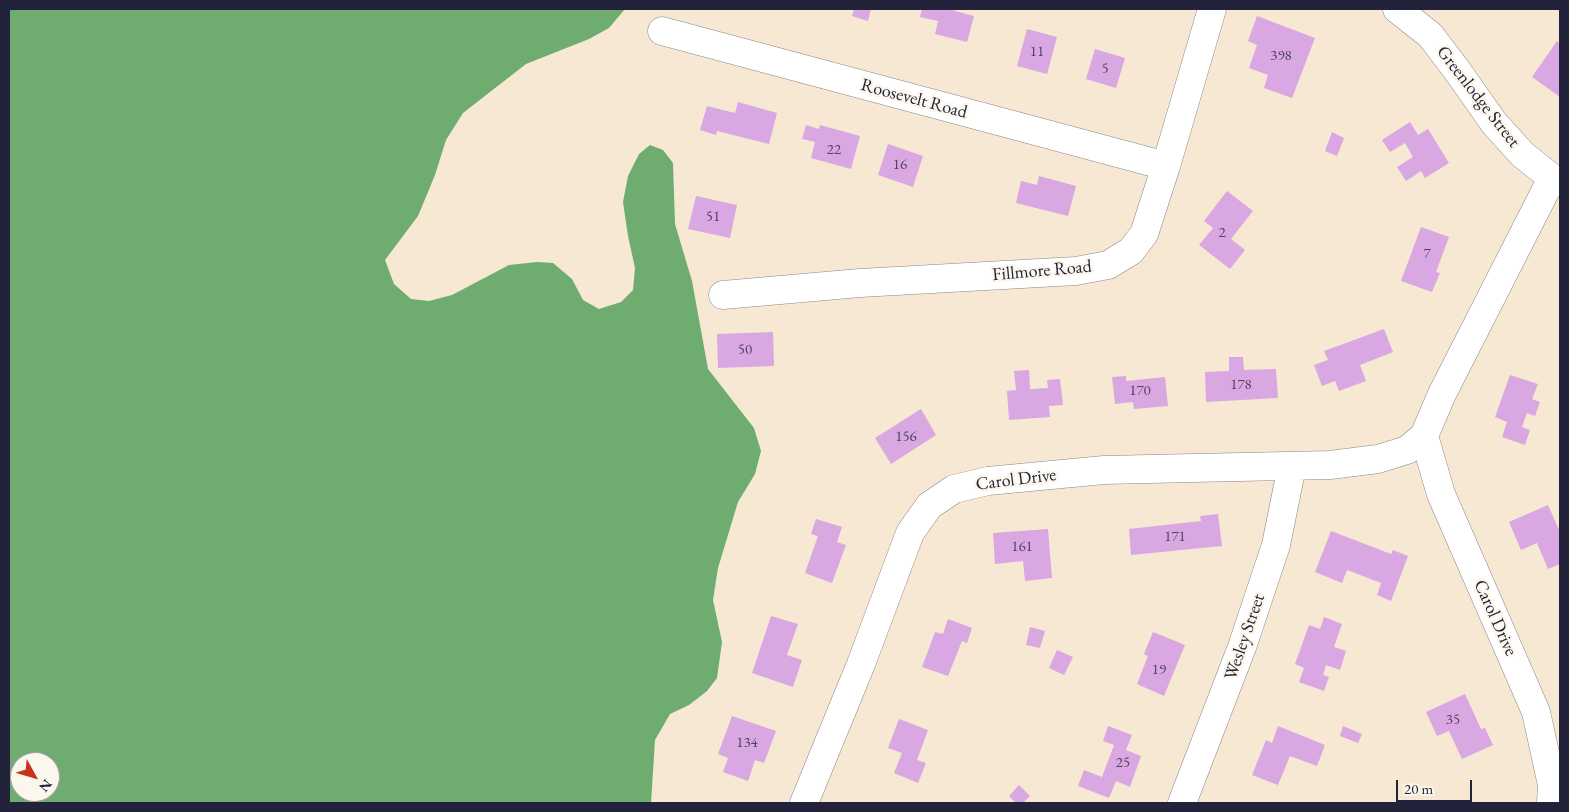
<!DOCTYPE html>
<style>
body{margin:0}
#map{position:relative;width:1569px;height:812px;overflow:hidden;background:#f6e8d3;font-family:"EB Garamond",serif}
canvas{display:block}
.frame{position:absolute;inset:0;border:10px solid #22223b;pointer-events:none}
.north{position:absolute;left:10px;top:752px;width:50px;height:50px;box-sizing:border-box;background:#fbf7ec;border:1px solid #a4a2a5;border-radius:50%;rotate:129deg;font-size:14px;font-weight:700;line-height:20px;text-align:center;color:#22223b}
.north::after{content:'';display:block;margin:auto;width:18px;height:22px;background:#c8321e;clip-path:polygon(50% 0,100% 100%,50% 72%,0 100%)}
.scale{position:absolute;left:1396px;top:780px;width:76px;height:22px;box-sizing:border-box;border:2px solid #22223b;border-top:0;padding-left:6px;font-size:15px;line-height:18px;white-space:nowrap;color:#22223b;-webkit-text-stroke:4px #fbf7ec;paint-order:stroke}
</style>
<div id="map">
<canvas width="1569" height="812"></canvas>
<div class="frame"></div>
<div class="north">N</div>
<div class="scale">20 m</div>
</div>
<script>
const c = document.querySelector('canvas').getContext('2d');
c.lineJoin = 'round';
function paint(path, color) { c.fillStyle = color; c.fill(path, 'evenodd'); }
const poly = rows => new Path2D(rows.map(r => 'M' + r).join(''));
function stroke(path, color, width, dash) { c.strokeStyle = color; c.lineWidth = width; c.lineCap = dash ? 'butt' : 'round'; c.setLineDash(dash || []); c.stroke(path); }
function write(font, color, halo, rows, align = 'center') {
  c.font = font + ' "EB Garamond",serif'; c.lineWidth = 5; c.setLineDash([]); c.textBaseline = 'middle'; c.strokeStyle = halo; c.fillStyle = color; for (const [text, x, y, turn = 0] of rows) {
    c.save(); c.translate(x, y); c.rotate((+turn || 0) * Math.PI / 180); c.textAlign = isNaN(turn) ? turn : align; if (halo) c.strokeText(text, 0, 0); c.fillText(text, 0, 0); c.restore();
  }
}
paint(poly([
 [9,9,625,9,609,28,589,39,526,64,463,113,446,140,435,175,418,216,385,260,394,284,411,299,429,301,452,295,509,265,537,262,553,263,572,279,583,300,599,309,621,302,633,290,635,268,628,236,623,202,628,176,639,154,650,145,663,150,673,163,675,224,692,281,708,369,754,428,761,451,755,474,738,502,718,568,713,600,722,642,717,678,707,691,689,705,670,714,655,740,651,803,9,803],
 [20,762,50,762,50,792,20,792]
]), '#6ead6f');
paint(poly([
 [854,9,871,9,868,21,852,16],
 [922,9,948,9,974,16,967,42,935,34,938,21,920,17],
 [1257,16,1315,38,1292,98,1264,88,1268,75,1249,68,1257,45,1248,41],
 [1027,29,1057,37,1047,74,1017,66],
 [1557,41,1560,44,1560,97,1532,77],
 [1095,49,1125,58,1116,88,1086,79],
 [738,102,777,113,769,144,717,131,716,135,700,130,707,106,735,113],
 [1410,122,1418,135,1428,129,1449,163,1425,178,1421,171,1406,181,1397,167,1413,157,1405,143,1390,152,1382,140],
 [806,125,819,129,820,125,860,136,851,169,811,158,815,142,802,139],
 [1332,132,1344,138,1337,156,1325,151],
 [888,144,923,156,913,187,878,175],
 [1039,176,1076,186,1068,216,1016,203,1021,181,1037,185],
 [1227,191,1253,211,1231,239,1245,250,1230,269,1199,245,1213,228,1204,221],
 [696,196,737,205,730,238,688,229],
 [1421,227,1449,237,1436,272,1440,273,1432,292,1401,281],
 [1384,329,1393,352,1360,365,1366,381,1339,391,1335,381,1322,386,1314,365,1328,360,1324,351],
 [773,332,774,366,718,368,717,334],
 [1229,357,1243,357,1244,370,1276,369,1278,398,1206,402,1205,372,1229,371],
 [1029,370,1030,389,1048,388,1047,380,1060,379,1063,405,1049,406,1050,417,1009,420,1007,391,1016,390,1014,371],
 [1510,375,1538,384,1532,399,1540,402,1535,416,1527,413,1522,427,1530,430,1525,445,1502,437,1507,422,1495,417],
 [1126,376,1126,381,1165,377,1168,406,1134,409,1133,402,1115,404,1112,377],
 [921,409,936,435,891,464,875,438],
 [1548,505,1560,532,1560,564,1548,569,1537,543,1521,550,1509,522],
 [1218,514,1222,546,1131,555,1129,529,1201,521,1200,516],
 [816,519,842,527,837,542,846,545,832,583,805,573,818,536,811,534],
 [1048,529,1052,578,1025,581,1023,561,995,564,993,533],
 [1331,531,1391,554,1393,550,1408,556,1391,601,1377,595,1381,583,1347,570,1342,583,1315,572],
 [771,616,798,624,787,655,802,660,793,687,752,673],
 [1324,617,1342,624,1334,647,1346,651,1340,670,1326,665,1323,675,1329,677,1324,691,1299,682,1304,668,1295,664,1309,625,1320,629],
 [948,619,972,628,967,643,962,641,948,676,922,667,935,632,943,634],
 [1030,627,1045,631,1040,648,1026,645],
 [1153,632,1185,645,1164,696,1137,684,1148,656,1144,654],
 [1057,650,1073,657,1064,675,1049,668],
 [1465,694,1481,729,1485,728,1493,745,1462,759,1449,731,1437,736,1426,712],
 [732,716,776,731,764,763,755,760,748,781,723,772,728,758,718,754],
 [899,719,928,730,917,760,926,763,918,783,894,773,902,753,888,748],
 [1108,726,1132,735,1126,750,1141,756,1130,787,1116,781,1109,798,1078,786,1084,770,1102,777,1114,745,1103,741],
 [1278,726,1325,745,1317,766,1290,756,1278,785,1252,775,1266,740,1272,743],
 [1343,726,1362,734,1358,743,1340,736],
 [1019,785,1030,796,1023,803,1016,803,1009,796]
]), '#d9a7e1');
const minor = poly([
 [1397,9,1430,35,1456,69,1494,123,1522,154,1552,178,1560,182],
 [662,31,1166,166],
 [723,295,860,283,1076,271,1108,265,1131,251,1144,234,1166,166,1212,9],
 [1424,436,1441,494,1536,712,1552,785,1551,803],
 [804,803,861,664,910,533,929,506,954,489,988,481,1104,470,1330,465,1378,459,1407,450,1424,436,1442,394,1552,178],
 [1182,803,1242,647,1276,545,1292,466]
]);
stroke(minor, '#8c8587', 29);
stroke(minor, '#fff', 28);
write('15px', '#504364', null, [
 ["11",1037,52],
 ["398",1281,56],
 ["5",1105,69],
 ["22",834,150],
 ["16",900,165],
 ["51",713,217],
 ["2",1222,233],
 ["7",1427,254],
 ["50",745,350],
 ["178",1241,385],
 ["170",1140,391],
 ["156",906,437],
 ["171",1175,537],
 ["161",1022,547],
 ["19",1159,670],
 ["35",1453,720],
 ["134",747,743],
 ["25",1123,763]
]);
write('18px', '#22223b', '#fbf7ec', [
 ["Greenlodge Street",1478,97,52],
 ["Roosevelt Road",914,99,15],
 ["Fillmore Road",1042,271,-5],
 ["Carol Drive",1016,480,-7],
 ["Carol Drive",1495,618,66],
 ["Wesley Street",1245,637,-71]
]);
</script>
